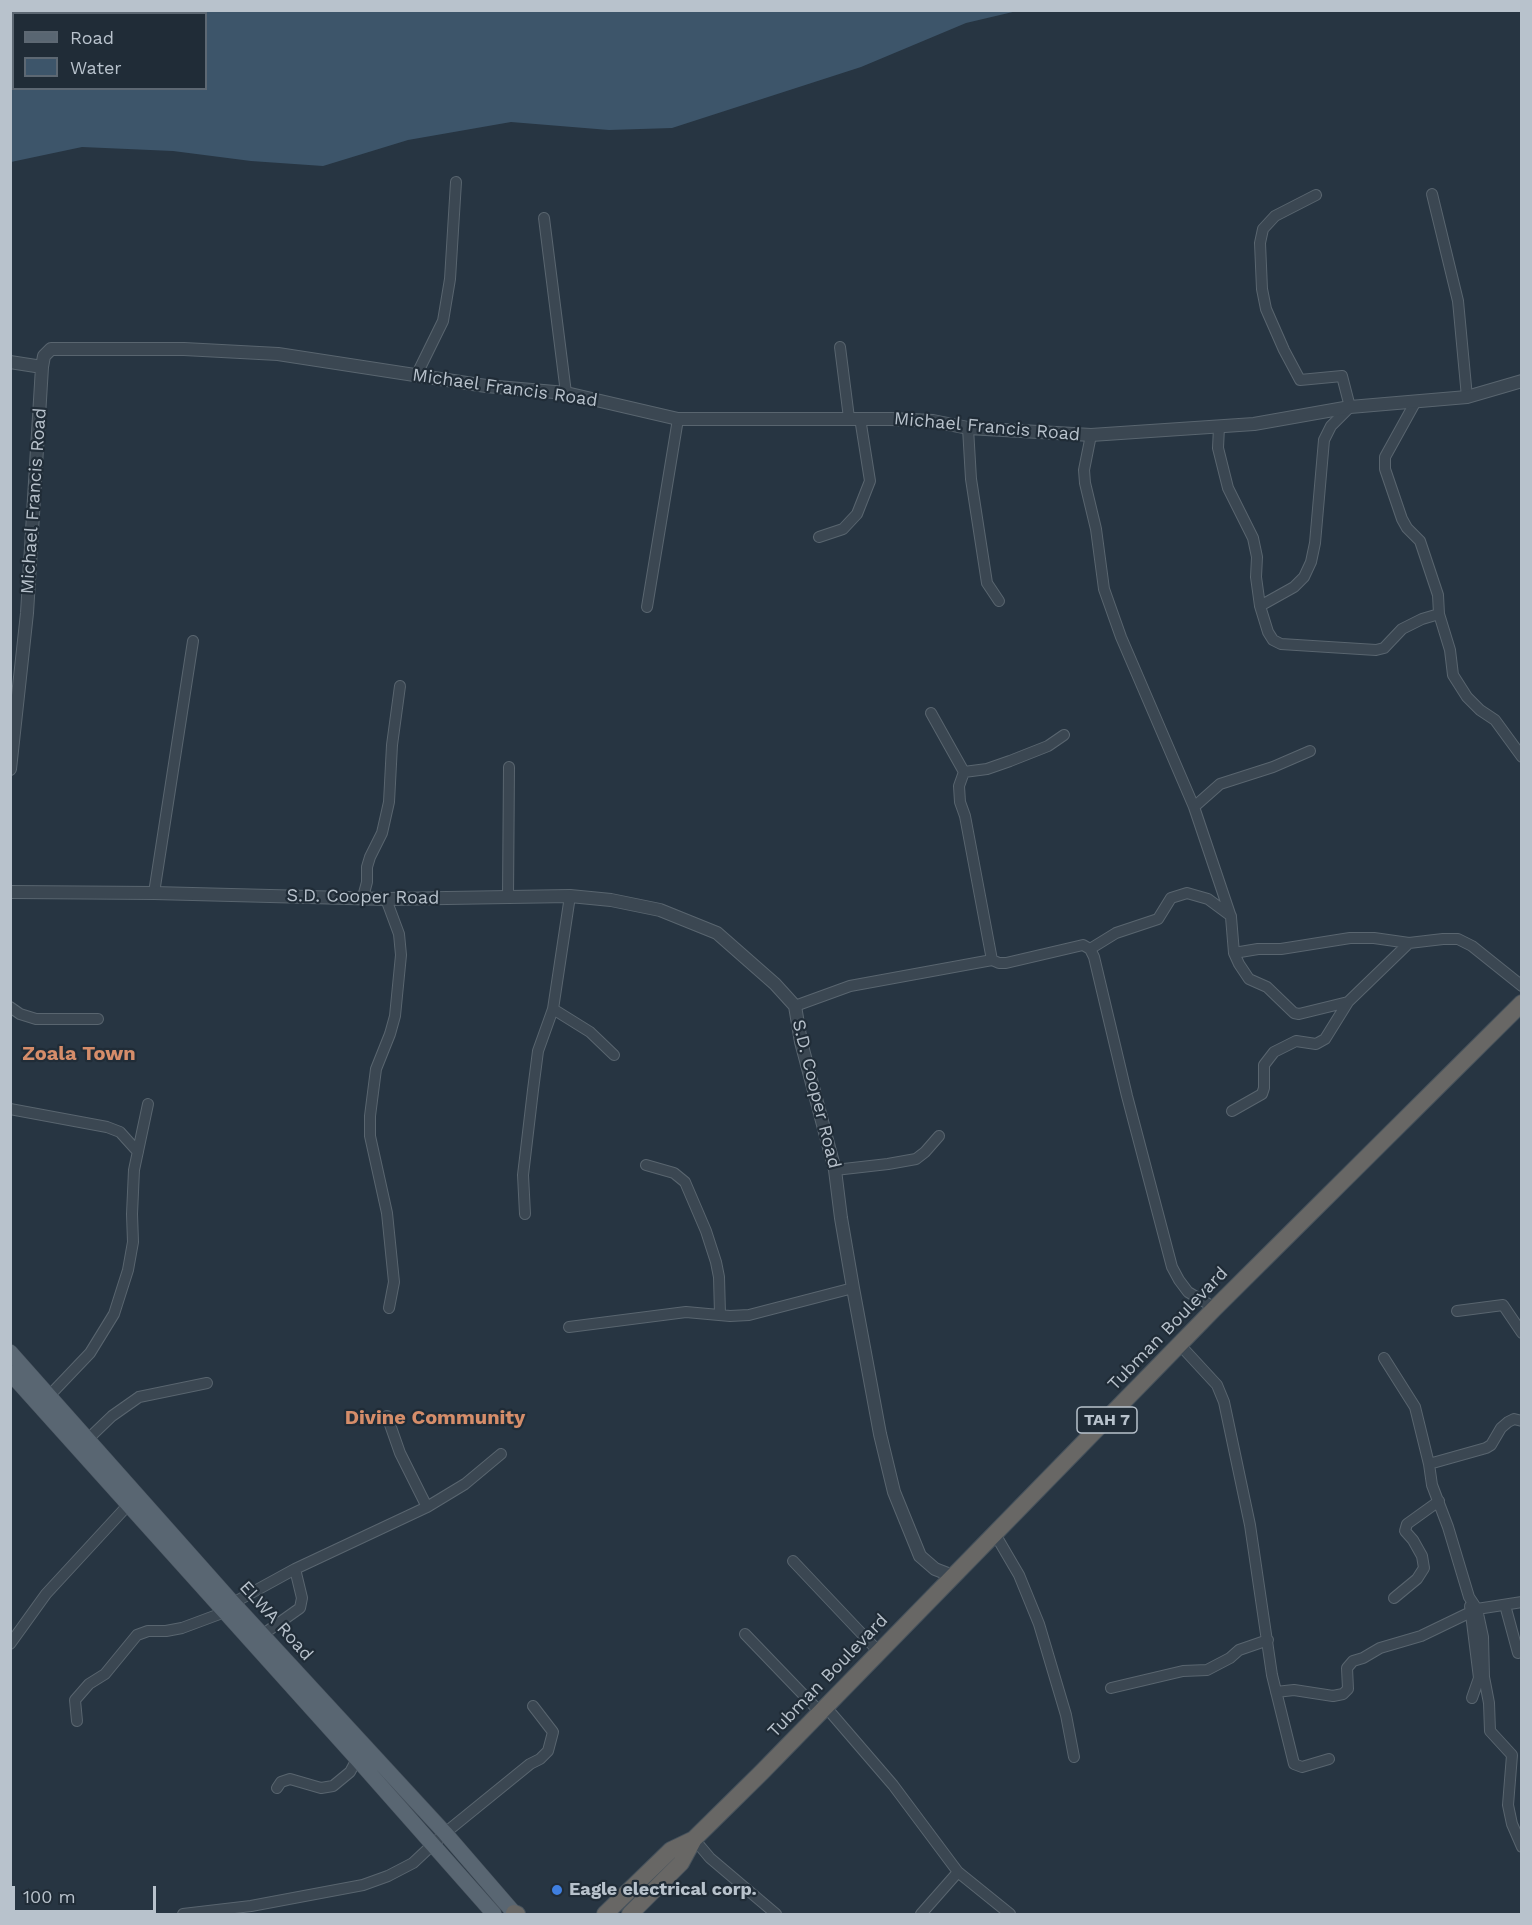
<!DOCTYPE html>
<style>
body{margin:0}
#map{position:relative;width:1532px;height:1925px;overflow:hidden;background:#273542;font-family:"Work Sans",sans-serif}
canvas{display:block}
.frame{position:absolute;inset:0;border:12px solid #b8c2cc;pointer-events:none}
.legend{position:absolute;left:12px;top:12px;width:195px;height:78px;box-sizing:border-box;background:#202c37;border:2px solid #5d6873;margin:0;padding:8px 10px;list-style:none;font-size:18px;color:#b8c2cc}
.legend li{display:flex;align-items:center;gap:12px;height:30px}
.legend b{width:30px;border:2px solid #5d6873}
.scale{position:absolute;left:12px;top:1886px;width:144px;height:27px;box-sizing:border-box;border:3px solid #b8c2cc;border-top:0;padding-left:8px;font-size:18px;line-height:21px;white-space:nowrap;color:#b8c2cc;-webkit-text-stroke:4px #202c37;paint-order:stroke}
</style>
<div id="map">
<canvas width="1532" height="1925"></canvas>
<div class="frame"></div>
<ul class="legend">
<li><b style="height:8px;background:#596672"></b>Road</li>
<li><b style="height:16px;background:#3d556a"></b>Water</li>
</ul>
<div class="scale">100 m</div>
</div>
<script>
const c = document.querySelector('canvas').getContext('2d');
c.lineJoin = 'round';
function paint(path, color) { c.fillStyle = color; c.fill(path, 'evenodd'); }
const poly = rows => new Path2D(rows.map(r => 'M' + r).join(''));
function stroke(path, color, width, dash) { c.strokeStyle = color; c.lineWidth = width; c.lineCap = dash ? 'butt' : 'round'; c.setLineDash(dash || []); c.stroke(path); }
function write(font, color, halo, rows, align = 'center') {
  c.font = font + ' "Work Sans",sans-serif'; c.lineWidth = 4.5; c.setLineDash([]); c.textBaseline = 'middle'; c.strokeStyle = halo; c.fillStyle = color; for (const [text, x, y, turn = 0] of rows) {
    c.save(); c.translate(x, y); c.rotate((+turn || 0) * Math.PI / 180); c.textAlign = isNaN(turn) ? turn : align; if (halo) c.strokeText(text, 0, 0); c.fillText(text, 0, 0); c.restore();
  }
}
paint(poly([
 [10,11,11,10,1017,11,966,23,861,67,672,128,609,130,511,122,408,140,323,166,251,161,173,151,82,147,11,162],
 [14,14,206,14,206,88,14,88]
]), '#3d556a');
const minor = poly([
 [1432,194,1458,301,1467,397],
 [544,218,566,393],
 [840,347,849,418],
 [416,376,443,321,450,279,456,182],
 [1416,401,1385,457,1385,469,1402,519,1407,528,1420,541,1438,595,1439,614,1450,650,1453,675,1467,697,1480,710,1495,720,1522,757],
 [1219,427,1218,448,1228,488,1253,538,1257,557,1256,577,1260,606,1268,632,1273,640,1281,644,1376,650,1384,648,1402,629,1422,619,1439,614],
 [968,428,971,479,987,583,999,601],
 [1091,435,1084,470,1085,483,1096,529,1104,589,1121,637,1194,807,1231,917,1234,953,1239,964,1249,979,1267,987,1294,1013,1299,1014,1348,1002],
 [819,537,843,529,857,514,870,481,860,418],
 [1260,606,1294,587,1304,577,1311,562,1315,543,1324,440,1331,426,1350,407,1342,376,1300,380,1284,350,1266,309,1262,289,1260,243,1263,229,1275,216,1316,195],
 [647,607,678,419],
 [931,713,964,772,959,786,960,802,965,816,992,960],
 [964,772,987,769,1010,761,1048,746,1064,735],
 [1194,807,1220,784,1273,767,1310,751],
 [154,893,193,641],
 [363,897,367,882,367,867,370,857,382,833,389,802,392,745,400,686],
 [508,897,509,767],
 [386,899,399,934,401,955,395,1016,390,1034,376,1069,370,1116,370,1136,387,1213,394,1282,389,1308],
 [1090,949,1116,933,1158,919,1171,898,1187,893,1208,899,1231,916],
 [1234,953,1258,949,1281,949,1350,938,1374,938,1409,943],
 [795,1006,850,986,992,960,999,963,1006,963,1083,945,1090,949,1094,957,1127,1096,1172,1267,1179,1280,1188,1292,1215,1308],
 [10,1007,20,1014,36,1019,98,1019],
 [553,1009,590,1032,614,1055],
 [10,1109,107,1127,120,1132,138,1152],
 [1232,1111,1262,1094,1264,1088,1264,1065,1274,1052,1296,1041,1316,1044,1325,1039,1348,1002,1409,943,1443,939,1458,939,1472,946,1522,986],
 [646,1165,674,1173,685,1182,706,1231,716,1262,719,1277,720,1314],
 [835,1170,888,1164,916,1159,925,1152,939,1136],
 [525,1214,523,1175,533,1090,538,1051,553,1009,570,896],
 [1457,1311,1503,1305,1522,1333],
 [569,1327,686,1312,730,1316,749,1315,853,1288],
 [1181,1346,1217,1385,1224,1402,1250,1525,1272,1675,1294,1764,1302,1767,1329,1759],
 [1384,1358,1415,1407,1429,1464,1432,1485,1448,1527,1469,1597,1477,1609,1522,1602],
 [49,1396,90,1353,114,1314,128,1270,133,1242,132,1214,134,1170,148,1104],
 [387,1416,400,1453,427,1507],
 [88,1439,112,1416,139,1397,207,1383],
 [1429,1464,1486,1448,1491,1445,1501,1428,1508,1422,1514,1419,1522,1421],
 [995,1534,1019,1575,1039,1624,1066,1715,1074,1757],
 [793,1561,879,1652],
 [1394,1598,1417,1579,1424,1568,1422,1556,1413,1540,1405,1531,1407,1524,1439,1501],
 [233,1603,295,1569,427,1507,465,1484,501,1454],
 [1505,1605,1518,1653],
 [1470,1606,1479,1678,1472,1698],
 [745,1634,820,1712],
 [262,1635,300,1608,302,1598,295,1569],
 [10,1644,46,1594,129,1504],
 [1111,1688,1183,1671,1207,1670,1230,1658,1239,1650,1268,1640],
 [1276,1692,1294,1690,1333,1696,1343,1694,1348,1689,1347,1668,1353,1661,1363,1658,1380,1648,1421,1636,1477,1609,1483,1637,1484,1677,1489,1703,1490,1731,1512,1755,1508,1805,1512,1824,1522,1847],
 [825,1706,893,1785,958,1872,1010,1914],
 [77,1721,75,1700,89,1684,105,1674,137,1635,148,1631,166,1631,182,1628,225,1612],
 [277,1788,281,1782,290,1779,321,1788,333,1786,350,1772,357,1759],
 [694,1839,710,1858,776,1914],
 [183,1914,251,1906,363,1885,388,1876,413,1863,445,1833,530,1764,540,1759,548,1751,553,1732,533,1706],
 [921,1914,958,1872]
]);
const tertiary = poly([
 [10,362,42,367],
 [10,769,27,613,42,367,44,356,51,349,184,349,278,354,486,386,566,393,678,419,891,419,933,421,968,428,1091,435,1254,424,1350,407,1467,397,1522,381],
 [10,892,154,893,386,899,570,896,611,900,660,910,717,933,775,984,795,1006,801,1042,835,1170,841,1218,853,1288,880,1434,894,1492,920,1556,935,1569,953,1576]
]);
const primary = poly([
 [10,1352,233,1603,445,1833,515,1914],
 [10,1373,357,1759,494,1914]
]);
const trunk = poly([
 [514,1913,517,1914],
 [605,1914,671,1850,694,1839],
 [630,1914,681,1863,694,1839,762,1772,1215,1308,1522,1003]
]);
stroke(minor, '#59656f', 12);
stroke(tertiary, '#59656f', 14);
stroke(primary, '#45505b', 16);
stroke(trunk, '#46525c', 18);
stroke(minor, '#3b4752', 10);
stroke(tertiary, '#3b4752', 12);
stroke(primary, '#596672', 15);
stroke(trunk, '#686765', 16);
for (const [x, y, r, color] of [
 [557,1890,6,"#3f7fe0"]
]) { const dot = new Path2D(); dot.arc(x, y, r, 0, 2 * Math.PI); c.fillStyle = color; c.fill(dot); stroke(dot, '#202c37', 2); }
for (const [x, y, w] of [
 [1107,1420,60]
]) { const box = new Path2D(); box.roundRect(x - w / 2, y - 13, w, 26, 4.5); c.fillStyle = '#202c37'; c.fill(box); stroke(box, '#b8c2cc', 1.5); }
write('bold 16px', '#b8c2cc', null, [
 ["TAH 7",1107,1420]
]);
write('18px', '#b8c2cc', '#202c37', [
 ["Michael Francis Road",505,388,8],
 ["Michael Francis Road",987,427,5],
 ["Michael Francis Road",34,501,-86],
 ["S.D. Cooper Road",363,897,1],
 ["S.D. Cooper Road",816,1094,76],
 ["Tubman Boulevard",1168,1329,-46],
 ["ELWA Road",276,1621,48],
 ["Tubman Boulevard",828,1676,-46]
]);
write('bold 18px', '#b8c2cc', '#202c37', [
 ["Eagle electrical corp.",569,1890]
], 'left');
write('bold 20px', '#d58d6a', '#202c37', [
 ["Zoala Town",79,1054],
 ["Divine Community",435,1418]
]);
</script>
